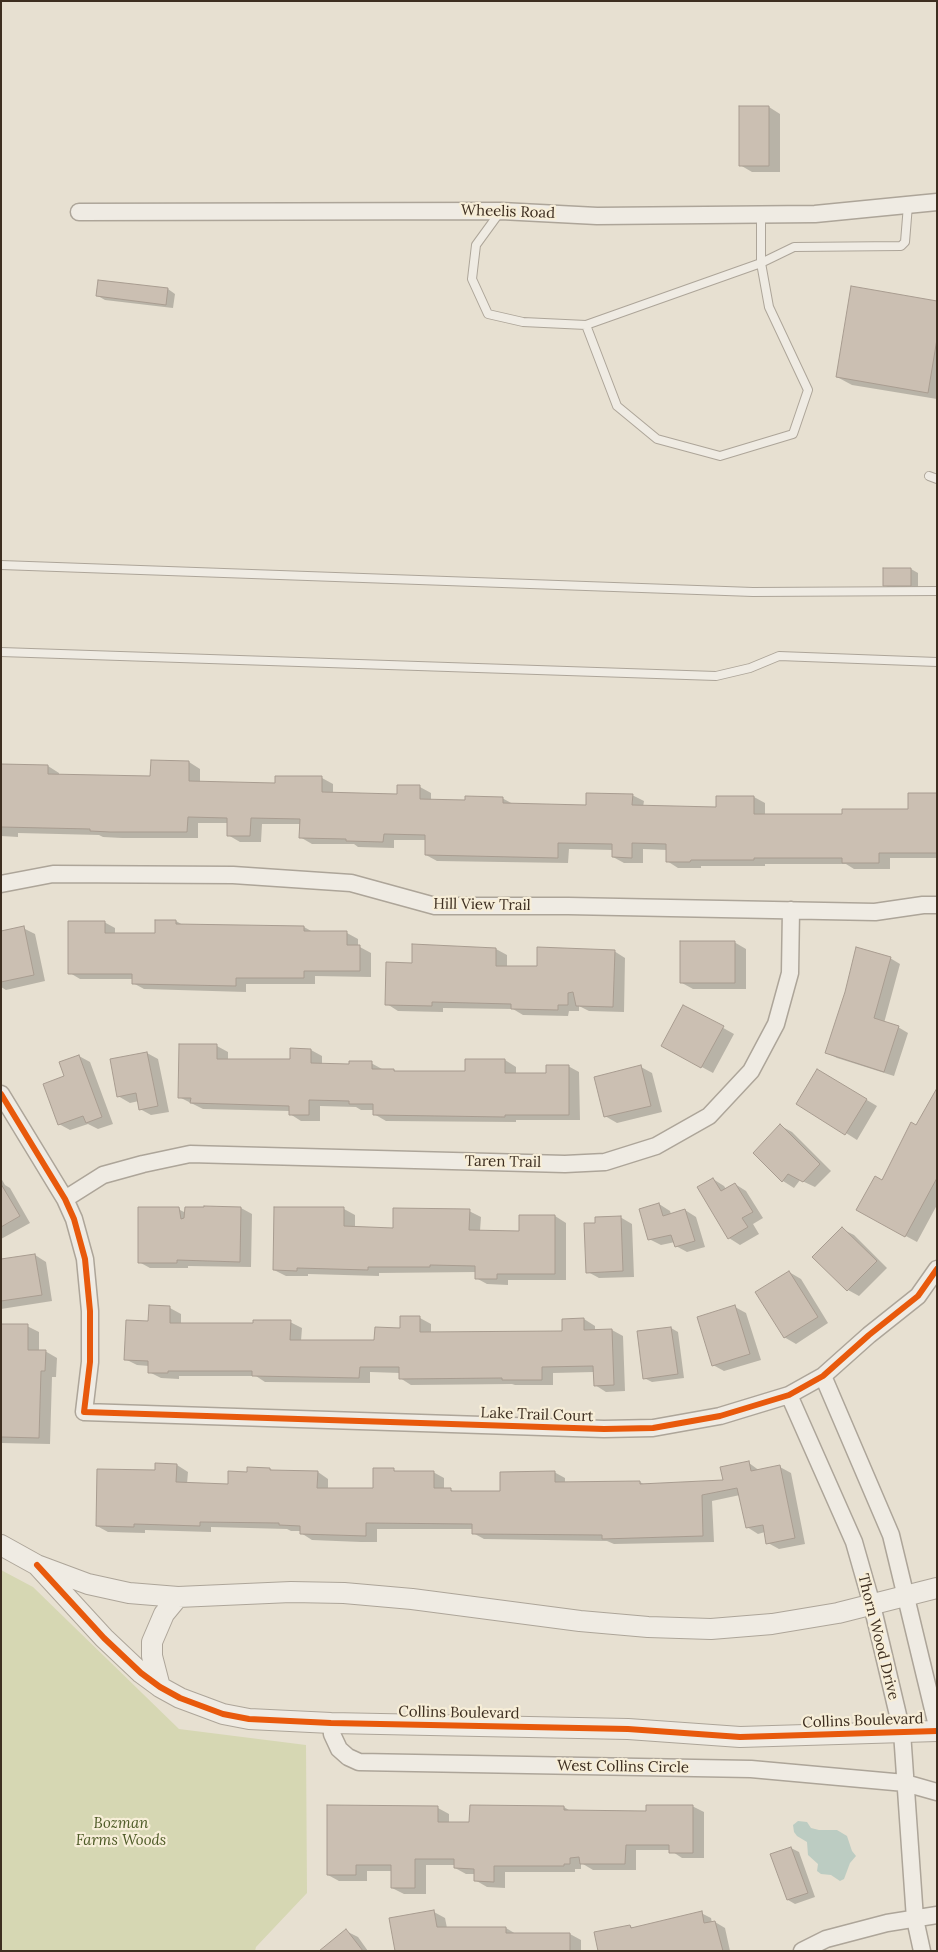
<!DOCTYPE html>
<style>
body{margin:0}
#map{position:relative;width:938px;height:1952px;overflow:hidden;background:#e7e0d1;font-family:Lora,serif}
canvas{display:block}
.frame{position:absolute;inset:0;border:2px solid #3d2e20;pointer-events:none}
</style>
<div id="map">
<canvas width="938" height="1952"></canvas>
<div class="frame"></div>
</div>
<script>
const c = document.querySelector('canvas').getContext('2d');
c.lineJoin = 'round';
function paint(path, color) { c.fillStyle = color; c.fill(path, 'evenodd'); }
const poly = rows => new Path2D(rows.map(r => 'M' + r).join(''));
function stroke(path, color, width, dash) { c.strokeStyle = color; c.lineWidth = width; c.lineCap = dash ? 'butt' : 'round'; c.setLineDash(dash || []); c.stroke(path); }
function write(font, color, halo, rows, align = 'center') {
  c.font = font + ' Lora,serif'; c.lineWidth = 4.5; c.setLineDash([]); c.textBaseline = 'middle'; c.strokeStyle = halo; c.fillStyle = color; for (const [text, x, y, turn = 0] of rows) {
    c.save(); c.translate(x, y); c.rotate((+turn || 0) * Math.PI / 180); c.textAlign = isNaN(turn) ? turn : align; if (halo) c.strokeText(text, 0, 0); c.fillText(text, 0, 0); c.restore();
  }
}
paint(poly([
 [1,1570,33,1587,179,1729,306,1745,307,1893,256,1947,255,1951,1,1951]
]), '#d6d7b3');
paint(poly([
 [798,1821,807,1822,811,1828,819,1830,837,1830,847,1836,852,1851,856,1856,850,1863,844,1879,840,1881,831,1875,821,1874,817,1871,818,1864,808,1855,807,1842,797,1836,794,1832,793,1825]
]), '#bcccc2');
paint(poly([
 [740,107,769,107,780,114,780,172,752,172,740,165],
 [168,289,175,294,173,308,105,300,98,296],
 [937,302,937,399,852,385,837,377],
 [911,569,918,573,918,589,892,589,884,585],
 [189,762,200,769,200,783,276,784,322,778,333,784,333,794,398,795,420,787,431,793,431,801,466,802,502,798,513,804,587,806,632,795,644,801,643,807,718,808,754,797,765,803,765,815,843,815,909,810,937,794,937,858,890,858,890,869,854,869,846,864,765,864,765,866,701,866,701,868,678,868,667,861,667,850,643,849,643,863,624,863,613,857,613,850,569,849,568,863,437,861,426,855,426,840,394,840,394,848,358,847,354,844,312,844,300,837,301,824,262,824,261,842,240,842,228,835,229,823,198,823,198,838,122,838,103,837,99,835,18,833,18,837,1,836,1,764,48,766,59,773,59,775,152,778],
 [176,921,183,925,304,927,313,932,347,933,358,939,358,946,371,953,371,977,315,976,315,984,246,984,246,992,144,989,133,983,133,979,80,979,70,973,104,922,115,928,115,934,156,934],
 [23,928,35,934,45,981,6,990,1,987,1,932],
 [734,942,746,949,746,989,693,989,682,983],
 [496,949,507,955,507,967,538,968,614,951,625,958,624,1012,589,1011,579,1006,579,1011,569,1011,568,1016,523,1015,513,1009,443,1008,443,1012,398,1011,387,1004,413,964],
 [890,958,900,964,884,1023,898,1027,908,1033,894,1076,837,1058,827,1053],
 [684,1006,734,1034,713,1073,674,1052],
 [217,1046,228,1052,228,1060,291,1060,311,1050,322,1056,322,1065,350,1065,371,1063,382,1069,394,1070,397,1072,467,1072,505,1060,516,1067,516,1074,547,1074,568,1066,579,1072,580,1120,516,1120,516,1122,386,1121,374,1114,374,1110,361,1110,356,1107,320,1106,320,1121,301,1121,290,1114,290,1111,203,1109,179,1097],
 [147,1053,158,1059,169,1112,151,1115,140,1109,139,1101,130,1103,118,1096],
 [79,1056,90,1062,113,1124,98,1129,88,1124,70,1130,59,1124,66,1077],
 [641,1067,652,1073,662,1112,617,1123,605,1116],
 [818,1071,877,1106,857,1140,846,1133],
 [937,1091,937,1205,917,1242,869,1216,883,1182],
 [781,1126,792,1132,831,1171,815,1187,800,1180,794,1188,783,1181,754,1153],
 [1,1178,5,1185,10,1188,30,1223,1,1239],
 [713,1179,724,1186,726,1189,735,1184,746,1191,763,1218,753,1224,759,1234,740,1245,729,1238,698,1188],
 [659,1204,670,1211,671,1214,685,1210,696,1217,705,1247,687,1252,676,1246,675,1242,661,1245,649,1239],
 [205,1207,241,1208,252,1214,251,1267,188,1266,188,1268,150,1268,139,1262,178,1209,186,1213],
 [344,1209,355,1215,355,1228,394,1229,469,1211,481,1217,480,1231,521,1232,521,1216,555,1216,566,1223,566,1280,508,1280,508,1285,487,1284,476,1278,476,1272,379,1273,379,1276,308,1274,308,1276,286,1276,274,1270],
 [620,1217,632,1224,634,1277,599,1278,588,1272,596,1224],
 [842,1229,854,1235,887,1268,859,1296,848,1290],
 [35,1255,46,1262,52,1301,1,1309,1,1260],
 [789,1272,801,1279,828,1323,796,1344,784,1337],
 [150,1307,170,1308,181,1314,181,1324,254,1324,290,1322,302,1328,301,1341,376,1341,420,1318,431,1324,431,1333,563,1332,584,1319,595,1326,595,1330,612,1330,623,1336,625,1391,606,1392,595,1385,594,1372,553,1373,553,1385,515,1385,512,1384,411,1385,400,1378,400,1373,370,1372,370,1383,265,1382,256,1376,179,1376,179,1379,161,1378,149,1372,149,1366,137,1365,125,1359,150,1322],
 [735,1307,746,1313,761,1360,724,1371,713,1365],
 [1,1325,27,1326,39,1332,39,1351,45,1351,57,1358,56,1377,52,1377,50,1444,1,1443],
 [671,1328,678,1332,684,1378,652,1382,644,1378],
 [749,1463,760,1471,780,1467,791,1473,805,1544,779,1549,768,1543,765,1532,758,1534,747,1527,740,1495,712,1501,714,1542,614,1544,607,1541,484,1539,473,1533,473,1529,377,1529,377,1542,361,1542,312,1540,301,1533,301,1531,291,1531,287,1529,211,1527,211,1532,145,1530,145,1533,108,1532,97,1526,156,1472,177,1465,188,1472,187,1484,229,1485,248,1473,270,1469,274,1471,318,1472,328,1479,328,1489,374,1490,393,1470,397,1472,433,1472,444,1478,444,1490,451,1490,455,1492,501,1492,554,1472,565,1478,565,1483,640,1482,645,1485,725,1481],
 [471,1806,564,1807,572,1812,647,1812,692,1806,704,1812,704,1858,682,1858,670,1850,636,1850,636,1870,593,1870,583,1864,581,1864,581,1869,575,1869,575,1872,505,1872,505,1888,487,1887,475,1880,476,1874,466,1874,455,1868,455,1865,426,1865,426,1894,404,1894,392,1888,392,1871,367,1871,367,1881,339,1881,328,1875,438,1808,449,1814,449,1823,470,1824],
 [791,1848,799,1852,815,1897,795,1904,788,1900],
 [434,1912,445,1918,447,1928,506,1928,516,1934,570,1934,581,1940,581,1951,396,1951],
 [701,1913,711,1918,712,1923,715,1922,725,1928,730,1951,599,1951,630,1926,635,1929],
 [346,1931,358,1937,368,1951,321,1951]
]), '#0003');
const building = poly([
 [739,106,769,106,769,166,739,166,739,106],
 [98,280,168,288,166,305,96,296,98,280],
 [851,286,937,301,937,339,928,393,836,377,851,286],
 [883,568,911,568,911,586,883,586,883,568],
 [151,760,189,761,189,781,275,783,275,776,322,776,322,792,397,794,397,785,420,785,420,799,465,800,465,796,503,797,503,803,586,805,586,793,633,794,632,805,716,807,716,796,754,796,754,814,842,814,842,809,908,809,908,793,937,793,937,853,879,853,879,863,842,863,842,858,754,858,754,860,691,860,690,862,666,862,666,844,632,843,632,858,612,857,612,844,558,843,558,858,425,855,425,835,384,834,383,842,346,841,346,839,299,838,300,819,251,818,250,836,227,836,227,818,188,817,187,832,110,832,90,831,90,829,1,827,1,764,48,765,48,774,150,776,151,760],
 [155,920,176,920,176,924,304,926,304,931,347,931,347,945,360,945,360,971,304,971,304,978,236,978,236,986,132,984,132,974,68,974,68,921,105,921,105,933,155,933,155,920],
 [24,926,34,975,1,982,1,931,24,926],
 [680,941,735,941,735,983,680,983,680,941],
 [412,944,496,948,496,966,537,966,537,947,615,950,613,1007,576,1006,573,992,568,993,568,1005,558,1005,558,1010,511,1009,511,1004,432,1002,432,1006,385,1005,386,962,412,963,412,944],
 [856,947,891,957,874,1018,899,1026,884,1072,825,1053,845,992,856,947],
 [683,1005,724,1026,701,1068,661,1046,683,1005],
 [179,1044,217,1044,217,1059,290,1059,290,1048,311,1049,311,1063,349,1064,349,1061,372,1061,372,1069,394,1069,394,1071,465,1071,465,1059,505,1059,505,1073,546,1073,546,1065,569,1065,569,1115,505,1115,505,1117,373,1115,373,1104,349,1104,349,1101,309,1100,309,1115,289,1115,289,1106,190,1103,191,1098,178,1098,179,1044],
 [147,1052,158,1106,139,1110,136,1093,117,1097,110,1059,147,1052],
 [79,1055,102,1117,86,1123,83,1116,58,1125,43,1084,64,1076,59,1062,79,1055],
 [641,1065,651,1106,604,1117,594,1077,641,1065],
 [817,1069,867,1099,845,1135,796,1104,817,1069],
 [937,1088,937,1178,905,1237,856,1210,875,1176,882,1180,911,1122,916,1125,937,1088],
 [780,1124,820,1164,803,1182,788,1174,782,1182,753,1153,780,1124],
 [713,1178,721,1191,735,1183,753,1212,742,1218,748,1227,728,1239,697,1187,713,1178],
 [1,1184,20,1216,1,1227,1,1184],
 [659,1203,663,1216,685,1209,695,1241,675,1247,671,1235,648,1240,639,1209,659,1203],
 [204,1206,241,1207,240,1262,177,1260,177,1263,138,1263,138,1207,179,1207,181,1219,184,1218,185,1207,204,1207,204,1206],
 [274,1207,344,1207,344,1226,393,1228,393,1208,470,1209,469,1230,519,1231,519,1215,555,1215,555,1274,497,1274,497,1279,475,1279,475,1266,430,1265,430,1267,368,1267,368,1270,297,1268,297,1271,273,1270,274,1207],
 [621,1216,623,1271,586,1273,584,1223,595,1223,595,1217,621,1216],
 [842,1227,877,1261,847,1291,812,1257,842,1227],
 [35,1254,42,1295,1,1301,1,1259,35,1254],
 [789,1271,818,1317,784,1338,755,1292,789,1271],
 [149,1305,170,1306,170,1323,253,1323,253,1320,291,1320,290,1340,374,1340,375,1327,400,1328,400,1316,420,1316,420,1332,562,1331,562,1319,584,1318,584,1330,612,1329,614,1385,594,1386,593,1366,542,1367,542,1380,502,1380,502,1378,399,1379,399,1367,360,1367,359,1378,252,1376,252,1371,168,1371,168,1373,148,1373,148,1361,124,1360,126,1320,148,1321,149,1305],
 [735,1305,750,1354,712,1366,697,1317,735,1305],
 [1,1324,28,1324,28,1350,46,1350,45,1371,41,1371,39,1438,1,1437,1,1324],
 [671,1327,678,1374,643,1379,637,1331,671,1327],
 [749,1461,751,1471,780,1465,795,1538,766,1544,763,1525,746,1528,737,1488,702,1495,703,1536,602,1539,602,1535,472,1534,472,1524,366,1523,366,1536,300,1534,300,1526,279,1525,279,1523,200,1522,200,1526,134,1524,134,1527,96,1526,97,1469,155,1470,155,1463,177,1464,176,1482,228,1484,228,1471,247,1472,247,1467,270,1468,270,1470,318,1471,317,1488,373,1488,373,1468,394,1468,394,1471,434,1471,434,1488,451,1488,451,1491,500,1491,500,1472,555,1471,555,1482,640,1481,640,1484,723,1480,720,1467,749,1461],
 [327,1805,438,1806,438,1822,469,1822,470,1805,564,1806,564,1810,646,1811,646,1805,693,1805,693,1853,669,1853,669,1845,626,1845,625,1864,580,1864,579,1857,570,1858,570,1864,564,1864,564,1866,494,1866,494,1882,474,1881,474,1869,454,1868,454,1859,415,1859,415,1888,391,1888,391,1865,356,1865,356,1875,327,1875,327,1805],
 [791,1847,808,1893,787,1900,770,1854,791,1847],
 [434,1910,437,1927,506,1927,506,1933,570,1933,570,1951,395,1951,389,1918,434,1910],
 [702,1911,704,1923,715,1921,723,1951,598,1951,594,1932,630,1925,631,1928,702,1911],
 [346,1929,363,1951,319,1951,346,1929]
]);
paint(building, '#cbbfb2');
stroke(building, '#a89c90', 1);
const service = poly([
 [500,212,476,245,472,279,488,314,523,322,586,325,761,263,761,214],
 [586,325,617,406,657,439,720,456,793,434,808,390,769,307,761,263,794,247,901,246,905,242,908,205],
 [929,476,937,479],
 [1,565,753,592,937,591],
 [1,652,716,676,750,668,779,656,937,662]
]);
const minor = poly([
 [79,212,501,211,597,216,815,214,937,202],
 [1,884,53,874,233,875,351,883,435,906,568,906,875,912,923,905,937,905],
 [1,1094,65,1199,74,1219,85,1259,90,1311,90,1362,84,1412,604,1429,653,1428,720,1416,789,1395,823,1376,869,1335,918,1296,937,1269],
 [65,1199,103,1175,143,1164,190,1154,565,1164,605,1162,656,1146,709,1116,751,1071,776,1024,790,973,791,910],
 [823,1376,891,1535,937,1726],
 [789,1395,854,1542,872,1605,902,1732,915,1919,922,1951],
 [331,1723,332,1734,339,1749,348,1757,359,1762,751,1769,905,1783,937,1792],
 [802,1951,826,1939,887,1923,937,1915]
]);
const tertiary = poly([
 [1,1545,37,1565,88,1584,129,1593,178,1597,291,1592,344,1593,412,1599,580,1621,648,1627,711,1629,772,1624,838,1613,937,1588],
 [37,1565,104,1638,141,1673,160,1687,180,1698,223,1714,249,1719,331,1723,628,1729,740,1737,937,1731],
 [160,1687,152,1656,152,1642,164,1614,178,1597]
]);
stroke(service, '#ada599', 10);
stroke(minor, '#ada599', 19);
stroke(tertiary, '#ada599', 22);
stroke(service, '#efebe3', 8);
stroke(minor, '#efebe3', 16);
stroke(tertiary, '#efebe3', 20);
stroke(poly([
 [1,1094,65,1199,74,1219,85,1259,90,1311,90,1362,84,1412,604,1429,653,1428,720,1416,789,1395,823,1376,869,1335,918,1296,937,1269],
 [37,1565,104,1638,141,1673,160,1687,180,1698,223,1714,249,1719,331,1723,628,1729,740,1737,937,1731]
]), '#e8590c', 6);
write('15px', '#3d2e20', '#f7eed8', [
 ["Wheelis Road",508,212,2],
 ["Hill View Trail",482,905,1],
 ["Taren Trail",503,1162,1],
 ["Lake Trail Court",537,1415,2],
 ["Thorn Wood Drive",878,1637,76],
 ["Collins Boulevard",459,1713,1],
 ["Collins Boulevard",863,1721,-2],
 ["West Collins Circle",623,1767,1]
]);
write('italic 15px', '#4d5a26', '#f7eed8', [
 ["Bozman",121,1824],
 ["Farms Woods",121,1841]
]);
</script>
